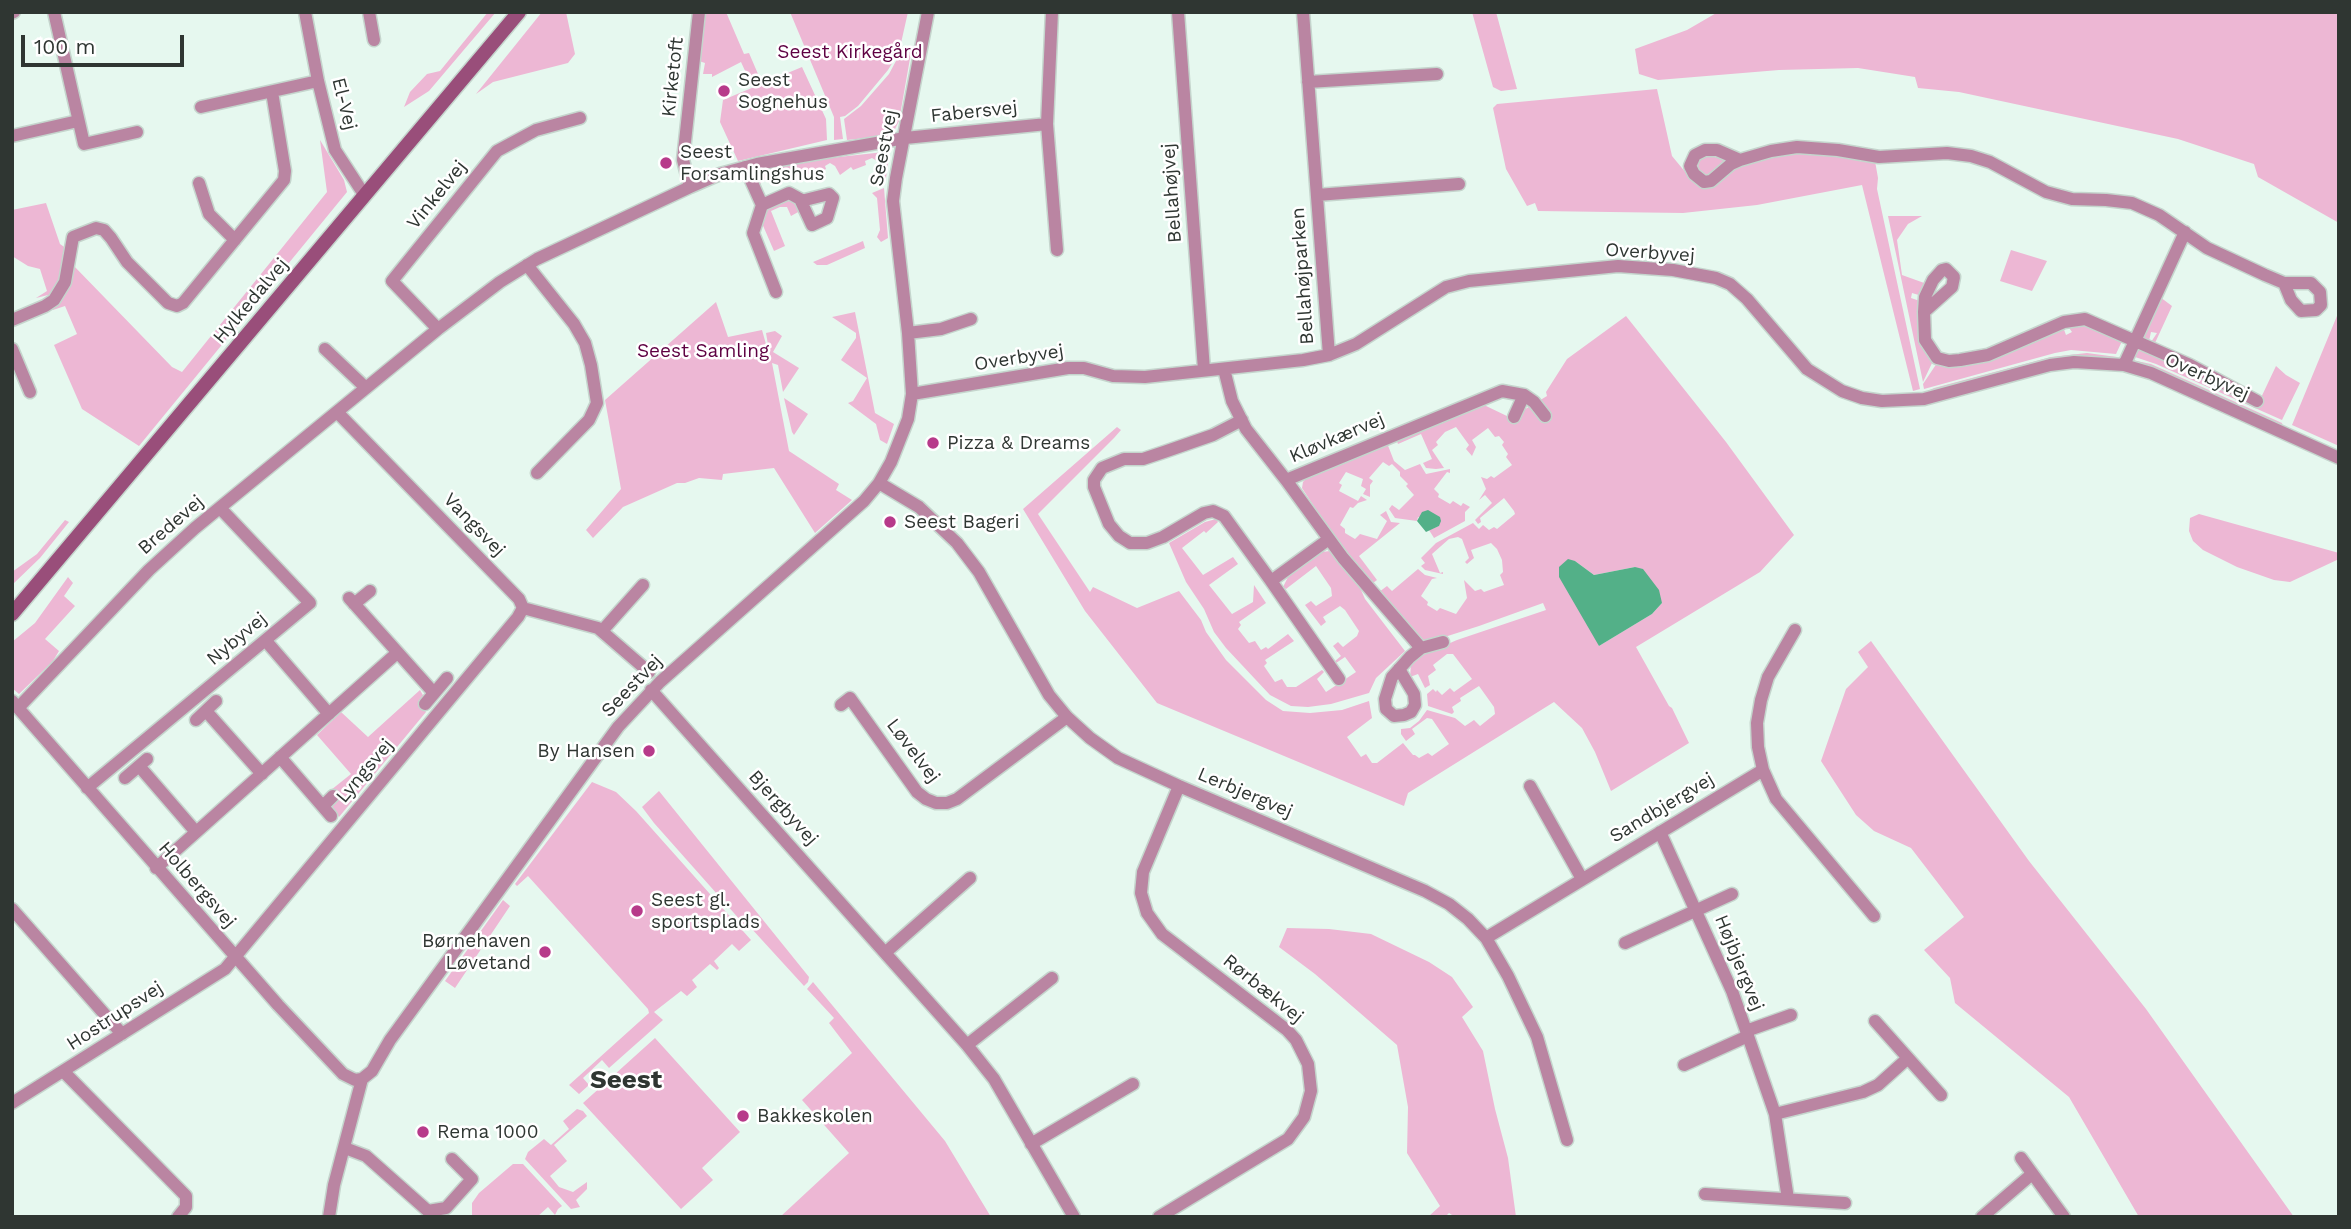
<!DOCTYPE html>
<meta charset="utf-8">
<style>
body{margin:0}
#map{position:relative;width:2351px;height:1229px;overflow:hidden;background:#e6f8ef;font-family:"Work Sans",sans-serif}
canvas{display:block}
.frame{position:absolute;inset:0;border:14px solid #2f3632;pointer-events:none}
.scale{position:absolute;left:21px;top:35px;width:163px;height:32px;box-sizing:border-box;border:4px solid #2f3632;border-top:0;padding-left:9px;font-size:21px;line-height:24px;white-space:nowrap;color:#2f3632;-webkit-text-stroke:5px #fff;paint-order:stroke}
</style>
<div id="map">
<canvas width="2351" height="1229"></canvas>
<div class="frame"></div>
<div class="scale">100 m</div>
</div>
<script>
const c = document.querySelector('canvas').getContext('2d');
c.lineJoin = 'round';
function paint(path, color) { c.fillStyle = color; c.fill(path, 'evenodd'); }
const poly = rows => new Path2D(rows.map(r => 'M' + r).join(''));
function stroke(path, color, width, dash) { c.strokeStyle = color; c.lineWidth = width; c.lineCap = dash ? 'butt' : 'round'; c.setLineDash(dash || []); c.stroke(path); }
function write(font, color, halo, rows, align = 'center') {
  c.font = font + ' "Work Sans",sans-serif'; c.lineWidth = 5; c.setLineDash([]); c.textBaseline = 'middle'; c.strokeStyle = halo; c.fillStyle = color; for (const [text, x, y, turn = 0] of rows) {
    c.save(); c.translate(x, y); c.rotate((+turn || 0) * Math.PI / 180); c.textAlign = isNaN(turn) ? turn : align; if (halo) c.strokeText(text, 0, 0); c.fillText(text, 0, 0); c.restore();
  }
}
paint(poly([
 [488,12,496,12,429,91,404,107,410,92,427,74,440,71],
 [542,12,566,12,575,54,568,63,493,82,476,94],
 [704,12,726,12,744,54,749,53,761,81,752,86,741,62,712,77,712,74,703,74,705,63,699,61],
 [790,12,908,12,899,52,888,70,858,106,845,116,840,117,843,139,834,140,834,117],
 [1472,12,1496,12,1517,89,1501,91,1493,87],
 [1718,12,2339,12,2339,223,2258,177,2254,164,2178,139,1959,92,1918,88,1915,77,1858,68,1779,70,1658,80,1639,74,1635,49,1687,30],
 [912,47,899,121,894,131,885,136,847,140,844,119,861,106,889,74,897,59],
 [802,67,826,119,827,140,738,161,720,122,723,100],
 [1657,89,1672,156,1691,179,1701,185,1744,161,1793,153,1834,153,1875,161,1878,178,1877,189,1920,389,1913,391,1862,185,1757,205,1683,213,1538,211,1535,203,1527,206,1506,169,1493,108,1497,104],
 [320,140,344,180,347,192,139,446,82,409,54,345,77,334,65,306,53,310,48,295,36,298,47,291,40,269,28,266,12,256,12,210,46,203,60,244,70,251,73,265,172,367,182,372,327,192],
 [884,152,889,155,886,178,874,185,872,179,884,172,877,161,872,158,865,161,866,165,853,170,851,167,840,175,835,166,830,163,825,166,826,169,818,173,816,170,798,180,795,171,790,170,771,181,768,178,761,181,760,186,755,175,803,161],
 [1707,155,1726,160,1710,175,1701,175,1696,164,1697,159],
 [884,188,888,238,881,242,877,237,880,230,877,198,872,193],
 [790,198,795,200,800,211,791,216,787,207,780,207,771,211,785,246,774,251,761,221,765,208],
 [1888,216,1922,216,1908,224,1897,240,1902,275,1927,284,1922,296,1912,293,1911,298,1920,301,1917,314,1921,343,1933,361,1923,382],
 [863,241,865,248,827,265,817,265,813,262],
 [2011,250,2047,261,2032,291,2000,281],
 [2160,297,2172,306,2155,343,2151,342,2157,333,2151,332,2149,341,2141,335],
 [716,302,728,337,762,330,771,362,766,333,775,331,782,336,773,352,799,368,783,392,778,365,772,363,789,451,839,484,836,490,852,500,815,533,774,468,723,474,722,480,699,478,685,483,677,483,623,507,593,538,586,530,621,489,605,400],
 [2339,311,2339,446,2292,425],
 [855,312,875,413,894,424,887,444,880,440,876,424,848,403,853,401,867,378,841,360,856,338,856,333,832,317],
 [1626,316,1726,442,1794,535,1760,572,1636,647,1669,706,1672,708,1689,743,1611,791,1595,752,1582,728,1554,702,1408,793,1404,806,1157,703,1085,611,1023,509,1117,427,1121,430,1114,438,1038,514,1090,592,1093,587,1137,608,1179,591,1201,620,1206,632,1226,660,1266,700,1283,711,1310,713,1342,710,1369,701,1372,718,1347,737,1361,757,1366,754,1372,763,1377,763,1403,743,1413,755,1415,755,1419,758,1428,753,1432,756,1449,744,1432,719,1427,718,1412,729,1415,734,1406,741,1401,734,1401,729,1410,728,1419,721,1427,710,1455,718,1465,726,1474,720,1480,726,1495,714,1494,707,1479,686,1460,698,1461,701,1452,707,1454,712,1452,714,1428,706,1427,694,1433,689,1436,692,1437,690,1442,695,1450,688,1454,692,1472,679,1453,654,1447,654,1433,665,1436,670,1428,676,1430,685,1425,688,1418,674,1410,677,1411,664,1418,657,1457,640,1546,610,1543,603,1479,626,1432,641,1422,642,1379,592,1387,586,1392,591,1418,569,1425,575,1437,578,1432,579,1421,596,1428,602,1427,605,1437,611,1440,608,1456,614,1467,598,1464,580,1475,591,1481,589,1484,592,1504,585,1500,575,1503,572,1502,560,1497,549,1491,543,1471,550,1474,558,1467,564,1465,562,1469,558,1462,539,1458,537,1449,539,1432,554,1440,573,1443,572,1443,574,1425,570,1421,566,1425,563,1421,558,1436,543,1473,523,1479,529,1483,525,1489,530,1494,527,1497,529,1515,514,1514,511,1504,498,1480,518,1481,522,1478,524,1475,520,1492,503,1485,495,1479,500,1486,489,1481,477,1487,479,1491,476,1494,478,1512,465,1506,457,1508,454,1502,445,1504,442,1499,436,1495,437,1488,428,1472,440,1476,447,1472,456,1466,449,1469,445,1456,427,1445,432,1436,442,1438,445,1432,450,1444,468,1436,469,1426,468,1423,463,1432,459,1421,434,1398,444,1396,439,1484,405,1509,417,1522,411,1547,396,1546,392,1567,359],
 [1575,561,1594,575,1635,567,1662,603,1652,614,1599,646],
 [2083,323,2123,339,2116,354,2071,350,2055,353,1924,389,1923,384,1937,363,1991,358,2037,341,2063,327,2066,335,2072,332,2067,325],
 [2136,346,2258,404,2276,366,2286,375,2300,383,2282,420,2156,364,2132,356],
 [2087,353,2117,357,1926,394,1926,392,1934,388,2051,357],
 [2132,360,2151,364,2282,423,2283,427,2134,363],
 [784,398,808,414,794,435,792,432],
 [1387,443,1394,461,1405,470,1420,464,1426,474,1450,469,1450,473,1447,472,1434,489,1439,494,1438,497,1450,504,1453,501,1461,506,1463,503,1470,507,1465,512,1465,521,1434,538,1429,530,1439,526,1418,517,1417,521,1395,518,1389,509,1392,505,1399,510,1414,495,1406,486,1408,484,1400,476,1400,472,1392,464,1389,466,1383,462,1369,478,1373,481,1370,485,1370,497,1363,494,1366,489,1361,486,1363,479,1346,472,1339,483,1342,485,1339,491,1358,501,1361,496,1367,500,1358,503,1353,508,1350,507,1340,525,1345,529,1345,533,1355,539,1360,534,1377,539,1387,521,1380,515,1386,511,1391,522,1400,523,1359,556,1377,580,1373,583,1342,549,1302,488,1303,482,1309,475],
 [2199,514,2339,553,2339,559,2290,582,2274,580,2237,567,2203,550,2193,541,2189,531,2190,518],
 [1216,519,1218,522,1206,533,1204,531,1182,548,1203,575,1233,557,1238,564,1209,585,1232,614,1253,602,1254,585,1266,603,1239,622,1241,625,1238,629,1249,643,1255,641,1261,650,1266,647,1268,649,1288,634,1294,641,1265,660,1267,663,1264,666,1275,682,1282,679,1287,687,1296,687,1322,670,1324,672,1317,679,1326,692,1356,672,1345,657,1336,663,1335,661,1341,656,1333,646,1338,642,1343,647,1357,636,1359,631,1345,610,1340,606,1323,617,1326,622,1321,626,1305,605,1311,601,1316,606,1332,596,1331,588,1316,566,1286,589,1283,587,1288,577,1322,552,1330,551,1358,583,1365,599,1405,651,1376,678,1369,693,1331,704,1308,707,1291,706,1270,695,1226,648,1214,632,1204,609,1186,582,1169,543,1205,522],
 [65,520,69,522,40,558,12,585,12,572,37,554],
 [68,577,73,583,64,596,75,606,45,639,59,651,53,661,19,694,12,688,12,642,35,623],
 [1871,641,2029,861,2146,1009,2294,1217,2139,1217,2069,1097,1955,1003,1950,978,1924,950,1964,917,1911,848,1874,831,1856,815,1821,761,1846,689,1868,667,1858,652],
 [420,690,424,697,419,703,426,712,339,817,332,807,339,800,331,790,351,774,317,735,341,712,368,737],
 [592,782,616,792,636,811,751,940,739,951,732,944,714,961,719,968,717,970,710,964,692,980,697,987,687,996,681,991,654,1012,663,1020,609,1068,602,1060,583,1078,589,1085,579,1094,569,1085,649,1013,648,1009,528,876,517,886,515,884],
 [659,791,809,977,808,982,804,986,751,928,749,930,654,823,642,807],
 [503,900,510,906,455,988,445,981],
 [1287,928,1329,929,1371,934,1429,962,1452,977,1473,1007,1462,1017,1483,1051,1495,1109,1508,1158,1516,1217,1455,1217,1449,1213,1445,1217,1428,1217,1440,1206,1407,1153,1408,1107,1397,1045,1315,974,1279,947],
 [813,982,945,1141,991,1217,780,1217,849,1153,802,1100,852,1053,829,1023,834,1018,807,989],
 [655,1038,740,1132,702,1168,713,1180,681,1209,583,1103],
 [577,1109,583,1111,587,1116,554,1145,567,1161,550,1176,559,1187,573,1192,587,1182,587,1189,576,1200,580,1207,571,1209,525,1159,528,1152,544,1139,551,1145,569,1129,563,1121],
 [513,1164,523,1164,562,1206,558,1209,555,1215,548,1207,537,1217,472,1217,472,1203,479,1193]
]), '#edb7d4');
paint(poly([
 [1428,510,1440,517,1441,521,1439,526,1426,532,1417,521,1422,512],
 [1568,559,1575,561,1594,575,1635,567,1643,569,1659,590,1662,603,1652,614,1599,646,1559,577,1559,567]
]), '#53b088');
const street = poly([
 [54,12,84,144,137,132],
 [305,12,318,81,335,150,365,196],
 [369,12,374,40],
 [1052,12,1047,124,1057,250],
 [1178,12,1204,370],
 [1303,12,1329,355],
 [12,13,14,12],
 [1308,82,1437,74],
 [201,107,318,81],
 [12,136,78,121],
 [1740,160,1717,150,1705,150,1695,155,1690,166,1694,174,1704,182,1711,181,1731,164,1740,160,1771,151,1797,147,1838,150,1879,157,1947,153,1971,156,1990,162,2046,192,2072,199,2106,200,2132,203,2159,215,2207,248,2265,275,2284,283,2311,283,2320,292,2321,305,2316,310,2301,311,2291,300,2284,283],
 [745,167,762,205],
 [199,183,209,214,235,240],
 [690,187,683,160,699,12],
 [1317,195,1459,184],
 [527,265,574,324,585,343,591,365,597,403,589,420,537,473],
 [776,292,753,233,762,205,789,193,800,199,812,225,827,218,833,198,829,194,801,201],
 [1924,312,1952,287,1954,277,1946,269,1942,270,1933,280,1925,297,1924,312,1925,340,1937,358,1949,361,1960,360,1988,355,2064,322,2085,319,2190,365,2257,401],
 [12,320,45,306,54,300,65,282,73,237,96,228,104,230,111,238,127,262,168,303,177,306,183,303,284,180,285,171,272,92],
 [438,329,392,281,497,151,536,130,580,118],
 [908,333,941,329,971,319],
 [12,349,30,392],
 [325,349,366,388],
 [2124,365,2185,232],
 [1224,369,1232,401,1246,429,1286,480,1502,391,1524,395,1534,402,1545,416],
 [912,394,1068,368,1084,368,1113,376,1145,377,1303,360,1329,355,1356,344,1446,287,1469,281,1618,266,1673,270,1716,278,1730,284,1747,299,1807,369,1842,391,1862,398,1882,401,1924,399,2050,365,2074,362,2124,365,2151,373,2339,458],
 [337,412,519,599,523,608,598,628,649,672],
 [1514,417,1524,395],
 [1242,420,1213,435,1164,452,1143,459,1124,459,1102,468,1094,480,1094,487,1109,524,1119,536,1130,543,1147,543,1163,537,1204,513,1213,511,1224,516,1271,581],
 [1286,480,1343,558,1421,648],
 [879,483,919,507,957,543,979,572,1049,695,1067,717,1090,738,1118,758,1179,786,1425,891,1449,904,1468,919,1486,938,1508,976,1537,1037,1567,1140],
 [1329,539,1271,581,1339,679],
 [349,598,434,693],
 [354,604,370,591],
 [1795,630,1768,677,1761,700,1757,723,1758,747,1763,770,1776,799,1874,916],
 [602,631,643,585],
 [266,641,329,714],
 [1399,669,1414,694,1415,705,1411,712,1404,715,1394,716,1386,709,1385,699,1392,677,1410,657,1421,648,1443,642],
 [651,690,967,1045,994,1079,1074,1217],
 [12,701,278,1005,343,1074,355,1080,362,1079],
 [425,704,447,678],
 [841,705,850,698,917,792,926,799,936,803,947,803,957,799,1067,717],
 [18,708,149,570,195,528,438,329,500,282,537,259,690,187,720,174,757,164,905,138,1047,124],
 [206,711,262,774],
 [196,720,216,701],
 [280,757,331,816],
 [139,766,196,832],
 [125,778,147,759],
 [1530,786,1582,879],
 [87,788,310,603,220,508],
 [323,806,333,796],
 [1660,832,1732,991,1748,1036,1775,1114,1788,1199],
 [156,868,397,653],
 [12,909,122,1034],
 [1486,938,1763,770],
 [1625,943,1732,894],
 [886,952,970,878],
 [1875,1021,1941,1095],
 [1746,1031,1791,1015],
 [967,1045,1052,978],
 [1684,1065,1748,1036],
 [64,1072,186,1196,186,1207,178,1217],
 [362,1079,372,1071,390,1040,618,727,660,682,864,501,879,483,891,462,908,419,912,394,908,333,893,201,896,178,928,12],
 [12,1103,225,969,518,617,523,608],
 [1775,1114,1863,1092,1878,1085,1908,1058],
 [1031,1144,1133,1084],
 [345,1148,366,1156,428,1211,446,1208,472,1179,452,1159],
 [2021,1158,2064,1217],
 [1705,1194,1845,1203],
 [329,1217,334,1185,362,1079],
 [1159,1217,1288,1139,1304,1117,1311,1091,1308,1064,1296,1040,1287,1030,1162,934,1147,913,1141,893,1143,872,1179,786],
 [1982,1217,2032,1174]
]);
const secondary = poly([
 [12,614,519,12]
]);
stroke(street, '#c5d5cd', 15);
stroke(secondary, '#c5d5cd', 17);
stroke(street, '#ba85a2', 12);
stroke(secondary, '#994e7a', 14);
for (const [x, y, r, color] of [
 [724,91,7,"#b73a8a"],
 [666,163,7,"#b73a8a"],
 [933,443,7,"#b73a8a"],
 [890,522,7,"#b73a8a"],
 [649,751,7,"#b73a8a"],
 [637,911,7,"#b73a8a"],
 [545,952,7,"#b73a8a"],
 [743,1116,7,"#b73a8a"],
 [423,1132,7,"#b73a8a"]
]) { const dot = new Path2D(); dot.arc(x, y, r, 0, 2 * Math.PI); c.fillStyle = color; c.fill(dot); stroke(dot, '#fff', 2.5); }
write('19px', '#5e0042', '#fff', [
 ["Seest Kirkegård",850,52],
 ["Seest Samling",703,351]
]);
write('19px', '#2f3632', '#fff', [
 ["Kirketoft",673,77,-84],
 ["El-Vej",344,104,76],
 ["Fabersvej",974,112,-6],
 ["Seestvej",884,148,-79],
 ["Bellahøjvej",1172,193,-94],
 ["Vinkelvej",437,195,-51],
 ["Overbyvej",1650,253,4],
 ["Bellahøjparken",1303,276,-94],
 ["Hylkedalvej",251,301,-50],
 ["Overbyvej",1019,358,-9],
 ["Overbyvej",2207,377,24],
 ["Kløvkærvej",1337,438,-23],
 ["Bredevej",171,525,-41],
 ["Vangsvej",474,525,46],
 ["Nybyvej",237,639,-40],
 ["Seestvej",632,686,-46],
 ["Løvelvej",913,751,53],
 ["Lyngsvej",365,771,-50],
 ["Lerbjergvej",1245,793,23],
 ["Bjergbyvej",783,808,48],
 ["Sandbjergvej",1662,808,-31],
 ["Holbergsvej",197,885,49],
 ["Højbjergvej",1739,963,68],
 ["Rørbækvej",1263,989,39],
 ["Hostrupsvej",115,1016,-33]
]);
write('19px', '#2f3632', '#fff', [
 ["Seest",738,80],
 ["Sognehus",738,102],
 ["Seest",680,152],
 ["Forsamlingshus",680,174],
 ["Pizza & Dreams",947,443],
 ["Seest Bageri",904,522],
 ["By Hansen",635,751,"right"],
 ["Seest gl.",651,900],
 ["sportsplads",651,922],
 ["Børnehaven",531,941,"right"],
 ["Løvetand",531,963,"right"],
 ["Bakkeskolen",757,1116],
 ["Rema 1000",437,1132]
], 'left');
write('bold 26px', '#2f3632', '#fff', [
 ["Seest",626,1080]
]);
</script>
